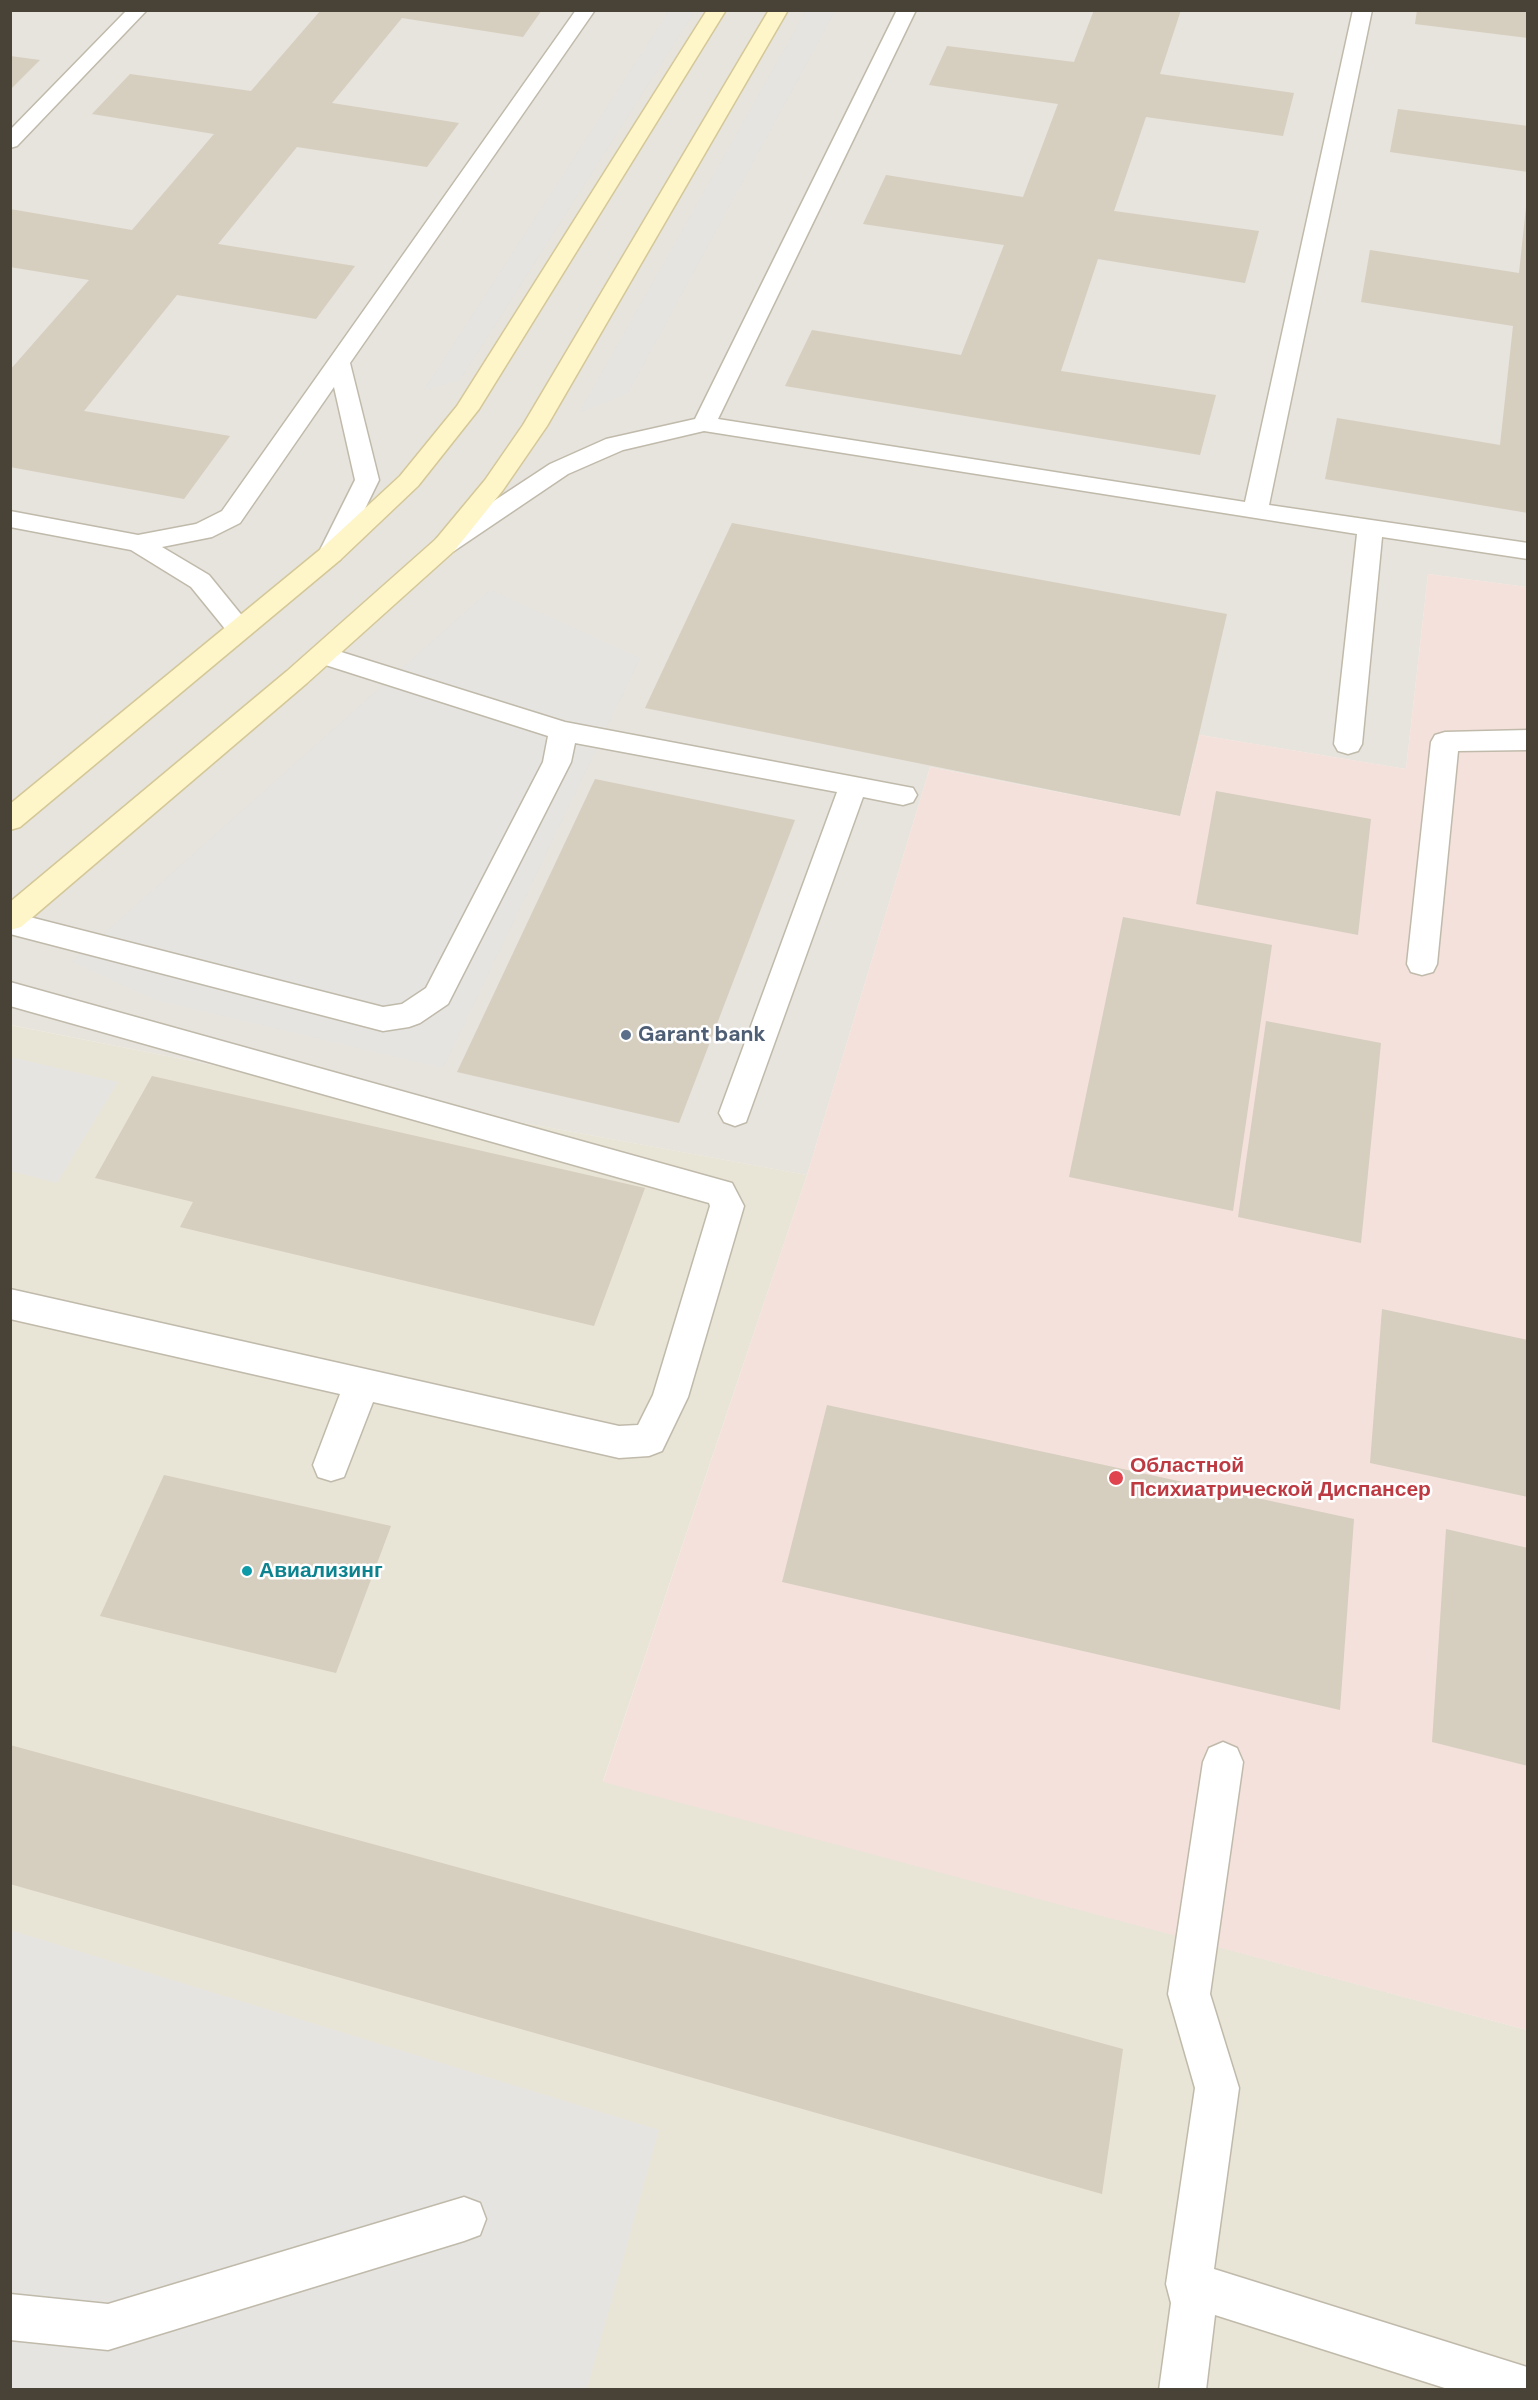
<!DOCTYPE html>
<meta charset="utf-8">
<style>
body{margin:0}
#map{position:relative;width:1538px;height:2400px;overflow:hidden;background:#f4f1e8;font-family:"DM Sans",sans-serif}
canvas{display:block}
.frame{position:absolute;inset:0;border:12px solid #484237;pointer-events:none}
</style>
<div id="map">
<canvas width="1538" height="2400"></canvas>
<div class="frame"></div>
</div>
<script>
const c = document.querySelector('canvas').getContext('2d');
c.lineJoin = 'round';
function paint(path, color) { c.fillStyle = color; c.fill(path, 'evenodd'); }
const poly = rows => new Path2D(rows.map(r => 'M' + r).join(''));
function stroke(path, color, width, dash) { c.strokeStyle = color; c.lineWidth = width; c.lineCap = dash ? 'butt' : 'round'; c.setLineDash(dash || []); c.stroke(path); }
function write(font, color, halo, rows, align = 'center') {
  c.font = font + ' "DM Sans",sans-serif'; c.lineWidth = 5; c.setLineDash([]); c.textBaseline = 'middle'; c.strokeStyle = halo; c.fillStyle = color; for (const [text, x, y, turn = 0] of rows) {
    c.save(); c.translate(x, y); c.rotate((+turn || 0) * Math.PI / 180); c.textAlign = isNaN(turn) ? turn : align; if (halo) c.strokeText(text, 0, 0); c.fillText(text, 0, 0); c.restore();
  }
}
paint(poly([
 [10,1025,263,1075,807,1175,603,1781,1527,2030,1527,2389,11,2389]
]), '#e8e4d6');
paint(poly([
 [10,11,1527,11,1527,587,1428,574,1406,769,1200,735,1180,816,930,767,807,1175,263,1075,11,1025]
]), '#e7e3dd');
paint(poly([
 [1428,574,1527,587,1527,2030,603,1782,807,1175,930,767,1180,816,1200,735,1406,769]
]), '#f4e1dc');
paint(poly([
 [669,11,695,11,460,380,424,390],
 [806,11,835,11,628,393,579,413],
 [490,590,640,658,443,1068,156,1000,72,962],
 [10,1057,118,1082,57,1183,11,1171],
 [10,1930,659,2130,587,2389,11,2389]
]), '#e5e4e0');
paint(poly([
 [321,10,542,10,523,37,402,18,332,103,459,123,427,167,297,147,218,244,355,266,316,319,177,295,84,411,230,436,184,499,10,467,10,370,89,280,10,267,10,209,132,230,214,134,92,114,130,74,251,91],
 [1094,10,1181,10,1160,74,1294,93,1283,136,1146,117,1114,211,1259,231,1245,283,1098,259,1061,371,1216,395,1200,455,785,386,812,330,961,355,1004,245,863,224,886,175,1023,197,1058,104,929,85,947,46,1074,62],
 [1417,10,1528,10,1528,38,1415,24],
 [10,56,40,60,10,90],
 [1398,109,1528,126,1528,172,1390,152],
 [1526,207,1528,513,1325,479,1337,418,1500,445,1513,326,1361,302,1370,250,1519,273],
 [732,523,1227,614,1180,816,645,708],
 [595,779,795,820,679,1123,457,1072],
 [1216,791,1371,819,1358,935,1196,904],
 [1123,917,1272,945,1233,1211,1069,1177],
 [1266,1021,1381,1043,1361,1243,1238,1217],
 [152,1076,645,1188,594,1326,180,1227,193,1202,95,1178],
 [1382,1309,1528,1340,1528,1497,1370,1463],
 [827,1405,1354,1519,1340,1710,782,1582],
 [164,1475,391,1526,336,1673,100,1616],
 [1446,1529,1528,1548,1528,1766,1432,1742],
 [10,1745,1123,2049,1102,2194,10,1884]
]), '#d6cebe');
const lane = poly([
 [127,10,147,10,17,146,10,148,10,130,127,10],
 [576,10,595,10,350,363,379,480,340,560,331,562,322,560,318,554,355,480,334,387,240,523,212,537,162,547,209,575,248,623,252,629,248,635,239,638,230,635,191,587,131,550,10,527,10,511,138,535,196,524,222,511,576,10],
 [897,10,916,10,718,419,1245,502,1353,10,1372,10,1269,505,1528,543,1528,559,1382,537,1362,744,1358,751,1348,754,1338,751,1334,744,1357,534,704,431,623,450,568,474,454,551,445,553,436,551,432,545,436,539,550,464,606,439,695,419,897,10],
 [322,646,565,722,913,788,917,795,913,802,903,805,863,797,746,1122,735,1126,724,1122,719,1113,837,792,575,743,571,762,448,1004,420,1023,409,1027,383,1031,10,934,10,912,383,1007,402,1004,426,988,543,762,548,736,313,661,309,655,313,649,322,646],
 [1528,730,1528,750,1458,751,1437,964,1433,972,1422,975,1411,972,1407,964,1431,742,1435,735,1445,732,1528,730],
 [10,982,732,1183,744,1206,688,1397,662,1451,649,1456,619,1458,373,1402,344,1477,331,1481,318,1477,313,1465,340,1394,10,1319,10,1289,619,1426,638,1425,653,1395,710,1206,709,1203,10,1006,10,982],
 [1223,1742,1237,1748,1243,1762,1210,1994,1239,2088,1214,2269,1527,2367,1528,2390,1451,2390,1215,2315,1206,2390,1159,2390,1171,2303,1166,2284,1195,2088,1168,1994,1203,1762,1209,1748,1223,1742],
 [464,2197,480,2203,486,2219,480,2235,464,2241,108,2350,10,2340,10,2294,108,2304,464,2197]
]);
const secondary = poly([
 [707,10,726,10,479,409,418,486,340,560,20,827,10,830,10,804,322,548,400,476,457,406,707,10],
 [769,10,788,10,547,426,503,490,454,551,307,683,21,927,10,930,10,902,287,671,436,539,485,480,523,425,769,10]
]);
stroke(lane, '#c0baab', 3);
stroke(secondary, '#d4c898', 3);
paint(lane, '#fff');
paint(secondary, '#fef5c8');
for (const [x, y, r, color] of [
 [626,1035,6,"#5c6f8a"],
 [1116,1478,8,"#e0444e"],
 [247,1571,6,"#0f9aa8"]
]) { const dot = new Path2D(); dot.arc(x, y, r, 0, 2 * Math.PI); c.fillStyle = color; c.fill(dot); stroke(dot, '#fff', 2); }
write('bold 21px', '#4e5e75', '#fff', [
 ["Garant bank",638,1035]
], 'left');
write('bold 21px', '#be3a42', '#fff', [
 ["Областной",1130,1466],
 ["Психиатрической Диспансер",1130,1490]
], 'left');
write('bold 21px', '#0d838f', '#fff', [
 ["Авиализинг",259,1571]
], 'left');
</script>
